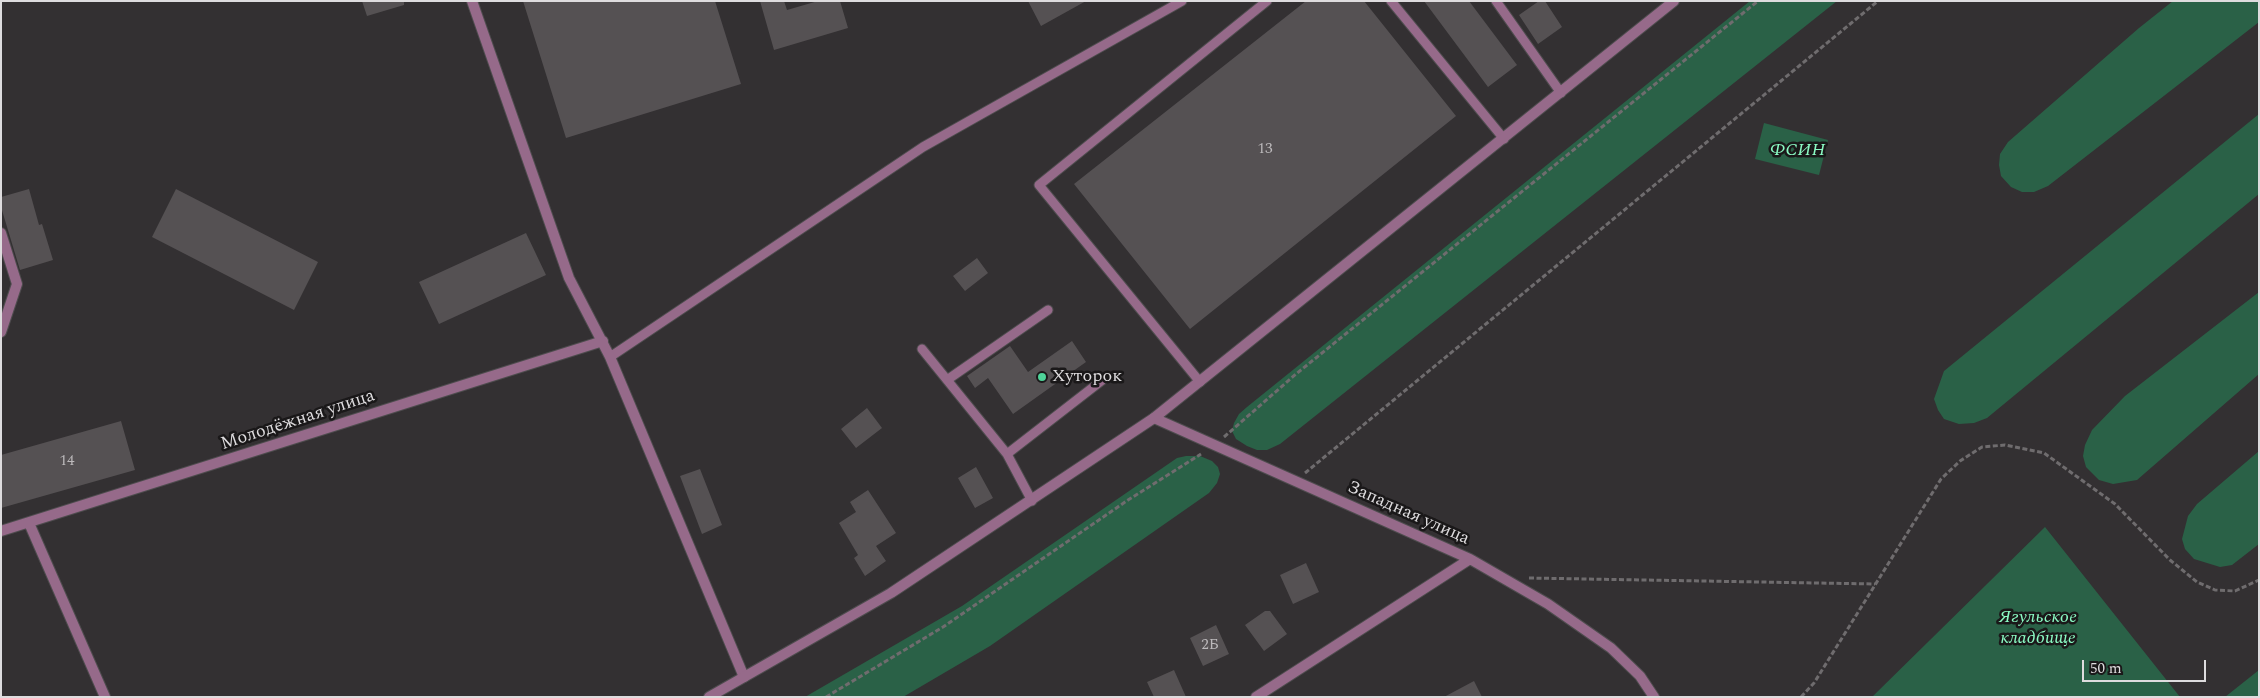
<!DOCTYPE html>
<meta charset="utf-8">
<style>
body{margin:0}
#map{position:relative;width:2260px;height:698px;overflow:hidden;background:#333032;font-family:Spectral,serif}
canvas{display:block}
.frame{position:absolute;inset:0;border:2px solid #dedcde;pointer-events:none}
.scale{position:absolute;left:2082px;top:660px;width:124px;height:22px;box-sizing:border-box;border:2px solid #dedcde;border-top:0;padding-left:6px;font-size:15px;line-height:18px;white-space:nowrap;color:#dedcde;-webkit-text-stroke:4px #1a1819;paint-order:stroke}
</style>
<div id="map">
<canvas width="2260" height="698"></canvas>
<div class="frame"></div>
<div class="scale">50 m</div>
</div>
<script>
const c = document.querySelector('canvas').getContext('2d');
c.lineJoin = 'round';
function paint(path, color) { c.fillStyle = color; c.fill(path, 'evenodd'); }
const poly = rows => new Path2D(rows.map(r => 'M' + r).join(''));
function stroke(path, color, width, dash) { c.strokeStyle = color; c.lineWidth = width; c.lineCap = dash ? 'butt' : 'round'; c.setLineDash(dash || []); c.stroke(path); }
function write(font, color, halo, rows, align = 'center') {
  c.font = font + ' Spectral,serif'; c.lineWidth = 5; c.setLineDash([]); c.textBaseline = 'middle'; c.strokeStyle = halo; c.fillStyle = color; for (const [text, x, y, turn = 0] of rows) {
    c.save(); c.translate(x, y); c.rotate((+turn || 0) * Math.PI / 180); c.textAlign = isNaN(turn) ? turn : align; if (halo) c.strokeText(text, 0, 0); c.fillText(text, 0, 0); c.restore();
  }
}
paint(poly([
 [1750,1,1837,1,1280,444,1267,450,1257,450,1247,446,1236,439,1232,431,1234,423,1239,414,1247,407],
 [2173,1,2259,1,2259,22,2048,186,2034,192,2022,192,2011,187,2001,176,1999,165,2000,154,2008,142,2139,28],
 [2259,114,2259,194,1987,418,1974,423,1959,424,1944,419,1938,410,1934,399,1944,371],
 [1764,123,1828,140,1819,175,1755,159],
 [2259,292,2259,374,2137,480,2113,484,2099,480,2086,467,2083,456,2085,445,2092,430,2125,396],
 [2259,451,2259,544,2232,565,2220,567,2194,559,2185,549,2182,539,2188,516,2197,504],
 [1186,456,1200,456,1212,461,1218,467,1220,474,1217,483,1209,493,990,646,903,697,805,697,962,606,1177,458],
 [2045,527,2180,697,1872,697],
 [2259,670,2259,697,2225,697]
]), '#2a6147');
paint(poly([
 [362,1,404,1,404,5,367,16],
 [523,1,715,1,741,84,566,138],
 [760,1,784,1,787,10,818,1,840,1,848,28,774,50],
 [1028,1,1086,1,1041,26],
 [1306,1,1364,1,1456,116,1190,329,1074,184],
 [1424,1,1469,1,1517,65,1488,87],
 [1539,1,1545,1,1562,27,1538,44,1519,15],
 [29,189,39,225,42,224,53,260,20,270,1,207,1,197],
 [176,189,318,262,294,310,152,237],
 [526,233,546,275,439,324,419,282],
 [977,258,988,273,965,291,953,276],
 [1072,341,1086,362,1013,414,988,378,975,388,967,376,1010,346,1028,372],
 [867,408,882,428,856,448,841,429],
 [121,421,135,470,1,508,1,455],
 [976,467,993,498,975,508,958,478],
 [700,469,722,525,702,534,680,476],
 [868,490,896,533,876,546,886,561,865,576,854,558,858,555,839,523,856,512,850,502],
 [1306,563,1319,592,1293,604,1280,575],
 [1265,611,1270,611,1287,634,1264,651,1245,625],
 [1216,625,1229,654,1203,666,1190,638],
 [1174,670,1186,697,1154,697,1147,682],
 [1474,681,1482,697,1444,697]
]), '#555153');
const service = poly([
 [1391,1,1504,139],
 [1496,1,1561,93],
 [922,349,1007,454],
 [610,357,923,147,1182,1],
 [947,380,1048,310],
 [1200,382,1039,185,1267,1],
 [1032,501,1007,454,1105,378]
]);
const minor = poly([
 [472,1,569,278,610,357,744,677],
 [1,233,17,284,1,332],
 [1154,418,1470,559,1256,697],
 [29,523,105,697],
 [1,531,603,341],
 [1470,559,1548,604,1611,648,1640,676,1654,697]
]);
const tertiary = poly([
 [709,697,891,593,1154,418,1674,1]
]);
stroke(service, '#4e4c4e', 11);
stroke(minor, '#4e4c4e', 12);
stroke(tertiary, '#4e4c4e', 12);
stroke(poly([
 [1224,437,1296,374,1758,1],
 [1305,473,1878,1],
 [1529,578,1875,584],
 [826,697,943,627,1128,500,1201,454],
 [1801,697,1814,683,1941,479,1960,461,1982,447,2005,445,2044,453,2115,504,2170,560,2197,582,2215,590,2235,591,2259,580]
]), '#6f6c6e', 3, [5, 2.5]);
stroke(service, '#966a8a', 9);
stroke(minor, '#966a8a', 10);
stroke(tertiary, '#966a8a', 10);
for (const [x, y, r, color] of [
 [1042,377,5,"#4fd399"]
]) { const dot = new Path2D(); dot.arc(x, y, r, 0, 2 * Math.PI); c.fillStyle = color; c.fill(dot); stroke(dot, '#1a1819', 2); }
write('15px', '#bcb9bb', null, [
 ["13",1265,150],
 ["14",67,462],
 ["2Б",1210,646]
]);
write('italic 18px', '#8bfbc4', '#1a1819', [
 ["ФСИН",1798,151],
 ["Ягульское",2038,618],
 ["кладбище",2038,639]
]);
write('18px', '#dedcde', '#1a1819', [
 ["Хуторок",1052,377]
], 'left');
write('18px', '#dedcde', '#1a1819', [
 ["Молодёжная улица",298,421,-18],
 ["Западная улица",1408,514,24]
]);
</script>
